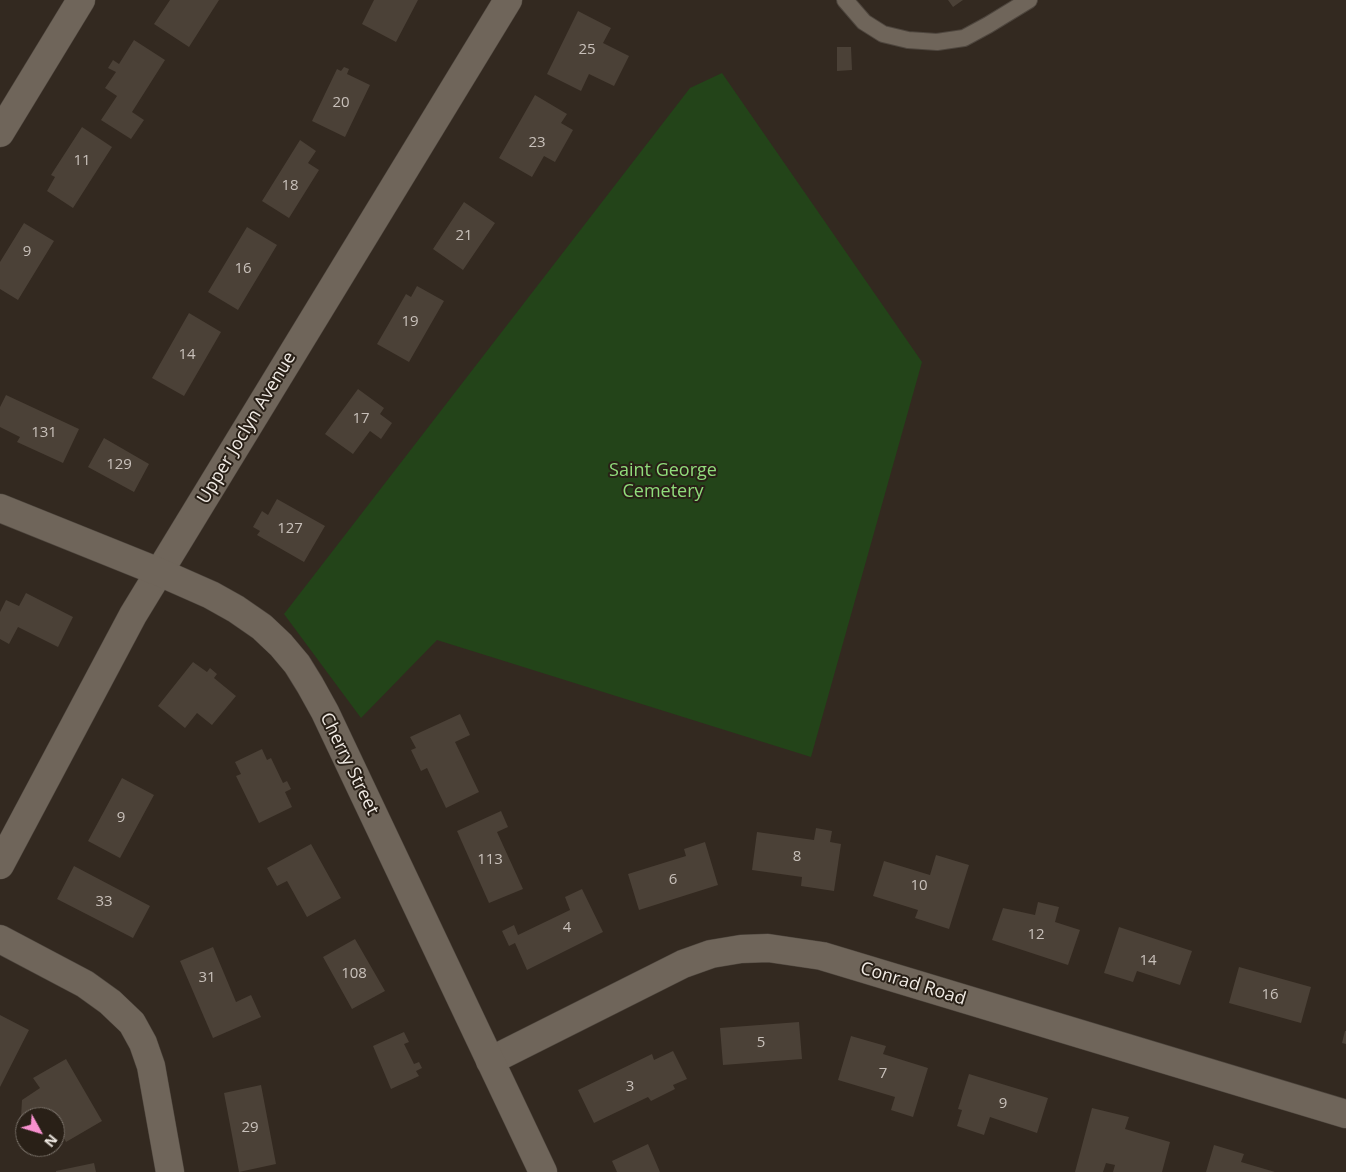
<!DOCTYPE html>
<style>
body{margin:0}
#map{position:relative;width:1346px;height:1172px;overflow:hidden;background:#332920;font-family:"Open Sans",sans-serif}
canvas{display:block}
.north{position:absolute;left:15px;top:1107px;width:50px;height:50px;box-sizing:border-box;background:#292017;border:1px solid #797169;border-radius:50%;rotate:129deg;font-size:14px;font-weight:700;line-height:20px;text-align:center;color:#f1ebe5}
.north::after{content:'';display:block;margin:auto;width:18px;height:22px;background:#f790ce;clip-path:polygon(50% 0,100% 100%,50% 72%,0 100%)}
</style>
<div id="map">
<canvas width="1346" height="1172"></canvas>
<div class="north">N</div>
</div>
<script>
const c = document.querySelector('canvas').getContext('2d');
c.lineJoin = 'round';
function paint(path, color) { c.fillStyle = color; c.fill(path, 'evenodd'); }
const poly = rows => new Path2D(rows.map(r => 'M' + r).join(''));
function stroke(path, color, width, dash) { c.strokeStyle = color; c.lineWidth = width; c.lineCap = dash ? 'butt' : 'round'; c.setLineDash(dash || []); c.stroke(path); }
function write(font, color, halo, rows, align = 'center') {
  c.font = font + ' "Open Sans",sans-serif'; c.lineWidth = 4; c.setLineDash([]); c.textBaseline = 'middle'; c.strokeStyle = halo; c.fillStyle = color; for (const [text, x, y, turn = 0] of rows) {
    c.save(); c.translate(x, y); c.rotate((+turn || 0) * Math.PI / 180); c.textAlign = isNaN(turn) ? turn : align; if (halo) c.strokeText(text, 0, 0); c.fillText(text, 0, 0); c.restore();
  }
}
paint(poly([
 [722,73,922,362,811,757,437,640,361,718,284,614,690,88]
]), '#234419');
paint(poly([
 [170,0,219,0,189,47,154,24],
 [374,0,418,0,396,42,362,24],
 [948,0,963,0,953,7],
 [578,11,611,28,603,43,629,56,614,86,589,74,581,91,547,74],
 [134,40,165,60,132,112,144,120,131,139,101,120,117,96,105,88,116,72,108,68,113,60,119,64],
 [837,47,851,47,852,70,837,71],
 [344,67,349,69,347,74,370,85,345,137,312,121,337,69,341,71],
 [535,95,567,114,561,123,573,130,555,162,544,156,532,177,499,158],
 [82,127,112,147,73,208,47,191,55,177,51,175],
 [300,140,316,151,308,163,319,170,289,218,262,201],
 [464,202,495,223,463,270,433,249],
 [24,223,54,241,18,300,0,289,0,262],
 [247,227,277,245,238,310,208,292],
 [417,286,444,301,409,362,377,344,406,294,411,297],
 [189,313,221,332,184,396,152,378],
 [358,389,384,408,380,414,392,423,381,439,370,431,353,454,325,434],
 [6,395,79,429,63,463,17,442,20,437,0,427,0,407],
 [104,438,149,464,134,492,88,467],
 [277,499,325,526,304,562,257,535,260,531,253,527,262,511,268,515],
 [26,593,73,617,58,647,18,627,9,644,0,639,0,612,6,600,19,606],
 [193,662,207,672,210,668,217,674,214,678,236,696,212,725,197,713,185,728,158,706],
 [460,714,470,735,455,742,479,792,446,808,427,768,421,771,411,750,416,748,410,737],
 [262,749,267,760,271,758,283,783,287,781,291,789,285,792,292,807,259,823,236,776,241,774,235,762],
 [122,778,154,795,120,858,88,841],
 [501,811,508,827,497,832,523,889,489,903,457,831],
 [816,828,832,831,830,842,841,844,834,891,801,886,802,877,752,870,757,832,814,840],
 [705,842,718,885,639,910,628,874,686,856,684,849],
 [311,844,341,898,307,917,287,881,277,886,267,868],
 [936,855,969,865,949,929,915,918,918,910,873,896,884,861,930,875],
 [74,866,150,906,133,938,57,899],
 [582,889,603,932,527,970,515,943,509,946,502,931,514,925,518,935,570,910,565,897],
 [1038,902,1059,907,1055,922,1080,930,1068,965,992,940,1003,908,1035,915],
 [1119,927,1192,951,1180,985,1137,971,1133,982,1104,973],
 [355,939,385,991,352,1009,323,957],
 [213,947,236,1002,251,995,261,1017,213,1038,180,961],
 [1239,967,1311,987,1301,1023,1229,1003],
 [0,1015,29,1030,0,1087],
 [799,1022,802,1059,723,1065,720,1028],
 [1345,1031,1346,1031,1346,1044,1342,1043],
 [404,1032,409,1042,404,1044,414,1064,419,1062,422,1068,416,1071,419,1076,391,1089,373,1046],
 [851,1036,886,1046,883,1054,928,1068,913,1117,891,1110,895,1097,838,1080],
 [673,1051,687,1079,673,1085,675,1089,651,1101,648,1097,594,1123,578,1090,652,1054,654,1060],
 [66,1059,102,1121,66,1142,64,1138,55,1143,55,1117,25,1117,25,1124,21,1117,22,1100,40,1088,33,1078],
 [969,1074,1048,1098,1037,1133,990,1117,984,1135,957,1126,962,1110,958,1109],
 [261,1085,276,1164,239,1172,224,1093],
 [1092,1108,1129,1117,1125,1129,1170,1142,1162,1172,1113,1172,1115,1165,1106,1163,1103,1172,1075,1172],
 [648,1144,660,1172,617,1172,612,1161],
 [1214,1145,1244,1154,1241,1162,1275,1172,1206,1172],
 [94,1163,96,1172,56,1172,56,1171]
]), '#4b4137');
const lane = poly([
 [845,0,864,22,883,34,908,40,937,42,964,38,988,25,1029,0]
]);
const street = poly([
 [0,133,81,0],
 [0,865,133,615,508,0],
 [0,939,85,984,110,1002,132,1023,143,1043,151,1066,170,1172],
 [490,1061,683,964,711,954,741,949,768,948,822,956,1346,1114]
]);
const secondary = poly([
 [0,508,159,572,211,595,236,609,262,627,281,645,297,664,310,685,325,712,543,1172]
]);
stroke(lane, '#4e463e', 18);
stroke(street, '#4e463e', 29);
stroke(secondary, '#4e463e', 29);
stroke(lane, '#6f655a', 16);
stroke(street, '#6f655a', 28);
stroke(secondary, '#6f655a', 28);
write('15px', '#c8c0ba', null, [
 ["25",587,50],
 ["20",341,103],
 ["23",537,143],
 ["11",82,161],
 ["18",290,186],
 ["21",464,236],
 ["9",27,252],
 ["16",243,269],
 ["19",410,322],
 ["14",187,355],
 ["17",361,419],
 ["131",44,433],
 ["129",119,465],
 ["127",290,529],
 ["9",121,818],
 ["8",797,857],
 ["113",490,860],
 ["6",673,880],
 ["10",919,886],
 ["33",104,902],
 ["4",567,928],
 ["12",1036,935],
 ["14",1148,961],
 ["108",354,974],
 ["31",207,978],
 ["16",1270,995],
 ["5",761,1043],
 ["7",883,1074],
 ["3",630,1087],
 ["9",1003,1104],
 ["29",250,1128]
]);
write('18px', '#f1ebe5', '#292017', [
 ["Upper Joclyn Avenue",247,428,-59],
 ["Cherry Street",349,764,64],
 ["Conrad Road",913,984,17]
]);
write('18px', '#90dc7b', '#292017', [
 ["Saint George",663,471],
 ["Cemetery",663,492]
]);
</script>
